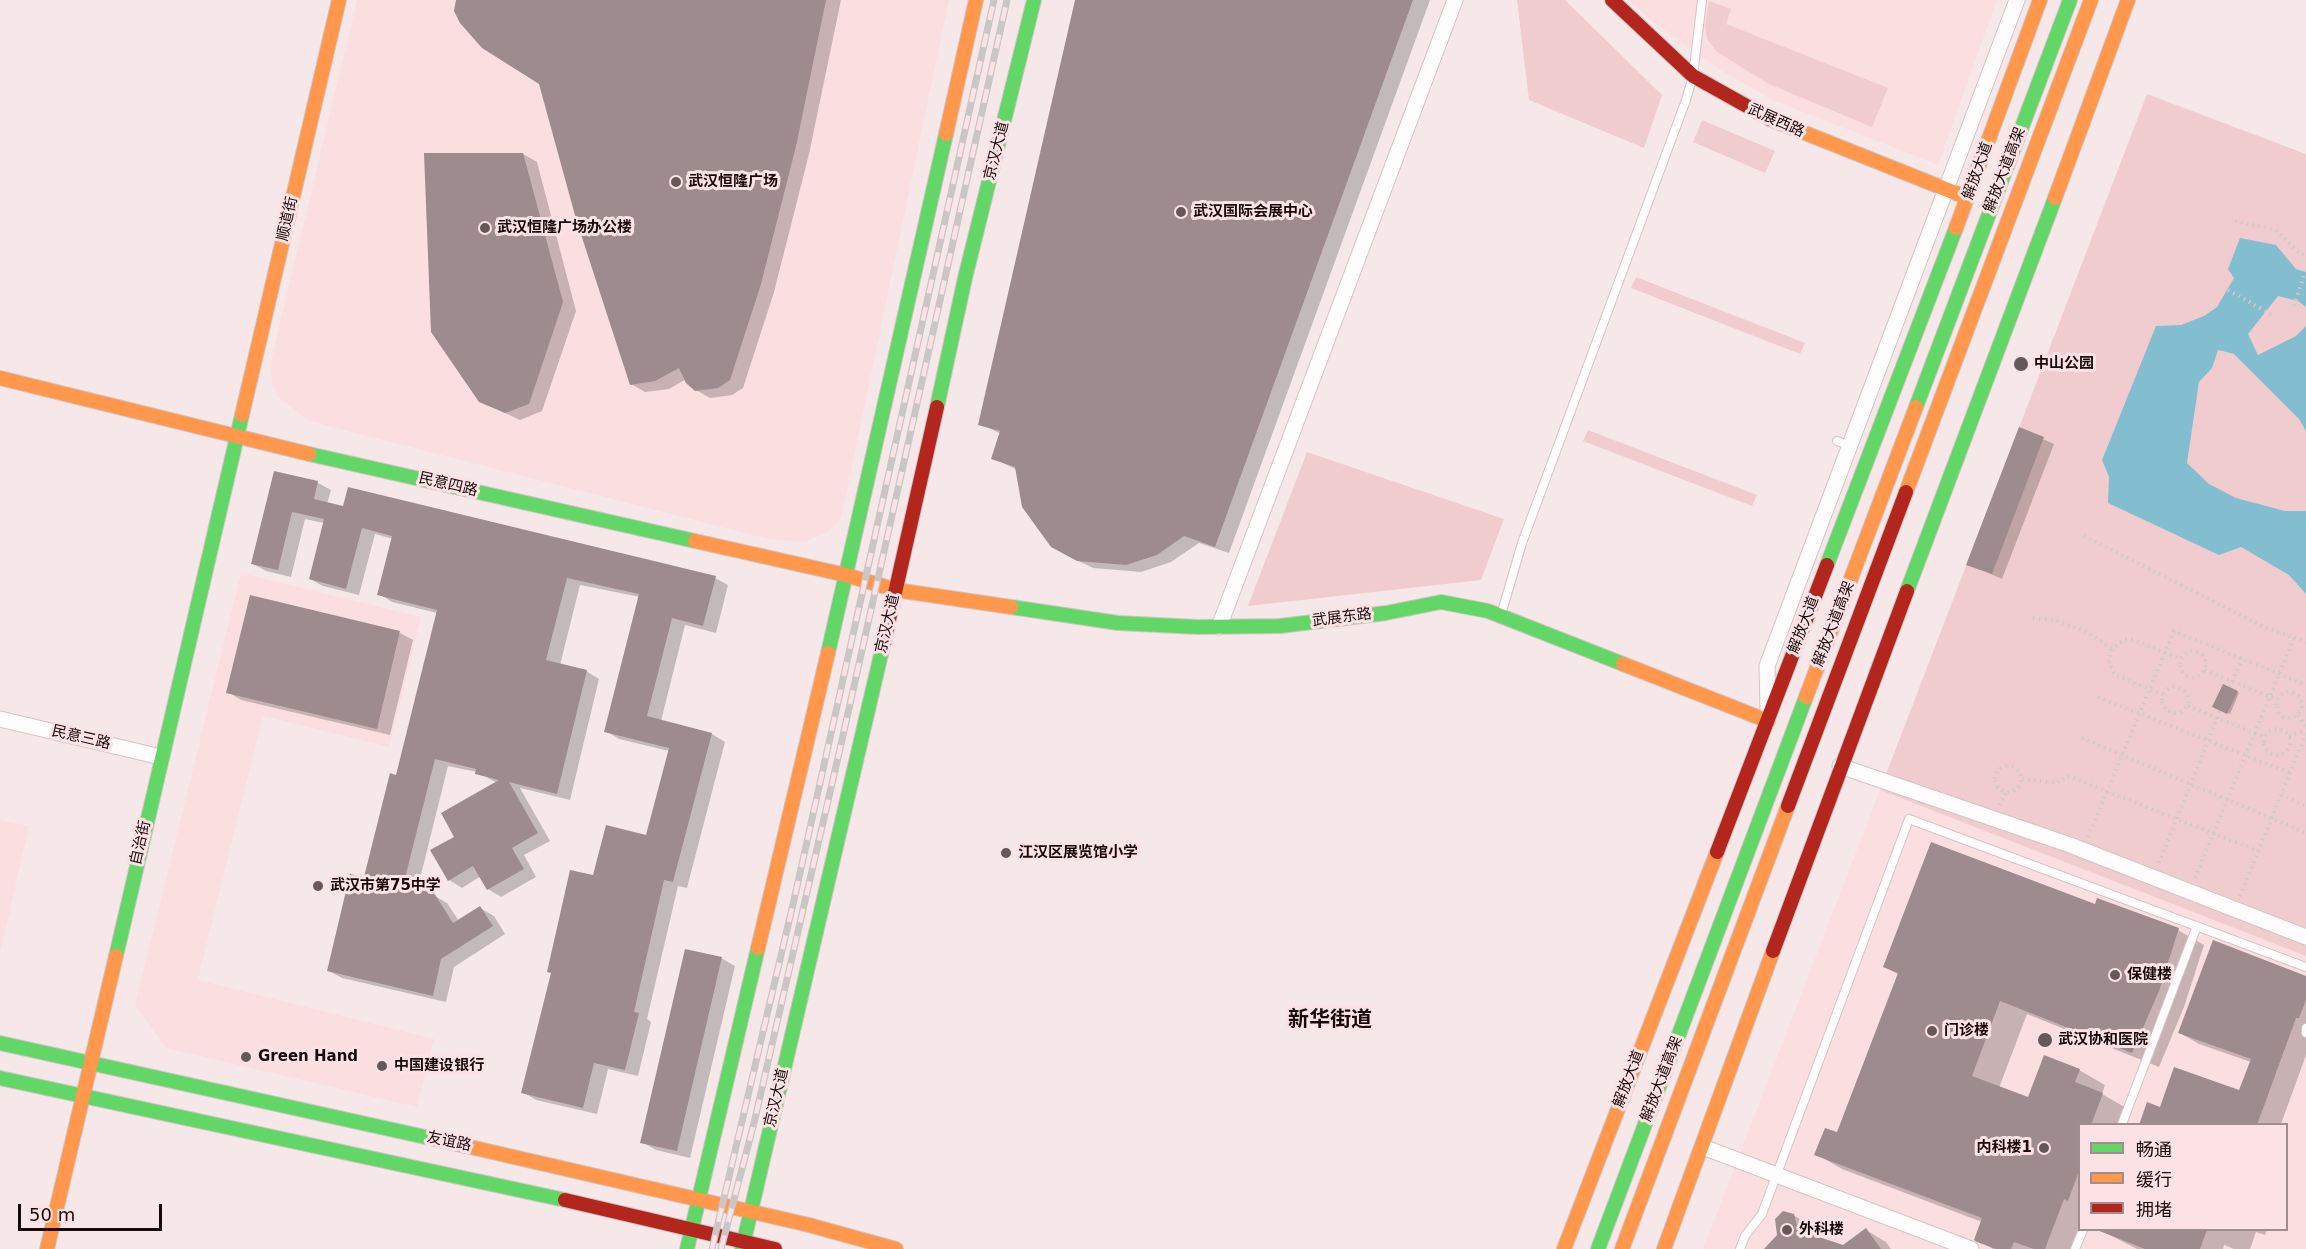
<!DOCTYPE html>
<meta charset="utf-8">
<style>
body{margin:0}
#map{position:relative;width:2306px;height:1249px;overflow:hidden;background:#f6e8e9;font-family:"DejaVu Sans","Noto Sans SC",sans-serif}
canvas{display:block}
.legend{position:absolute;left:2078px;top:1123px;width:210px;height:108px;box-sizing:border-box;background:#fce2e4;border:2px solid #a18c8e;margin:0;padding:8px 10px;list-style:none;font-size:18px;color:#180a0c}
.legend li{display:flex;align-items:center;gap:12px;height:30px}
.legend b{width:30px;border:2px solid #a18c8e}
.scale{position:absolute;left:18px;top:1204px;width:144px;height:27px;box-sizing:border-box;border:3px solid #180a0c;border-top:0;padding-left:8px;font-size:18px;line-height:21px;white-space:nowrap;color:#180a0c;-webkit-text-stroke:4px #fce2e4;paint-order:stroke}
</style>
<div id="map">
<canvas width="2306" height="1249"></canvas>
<ul class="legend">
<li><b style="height:8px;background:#63d668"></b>畅通</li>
<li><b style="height:8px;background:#ff974d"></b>缓行</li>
<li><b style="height:8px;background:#b3261e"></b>拥堵</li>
</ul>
<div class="scale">50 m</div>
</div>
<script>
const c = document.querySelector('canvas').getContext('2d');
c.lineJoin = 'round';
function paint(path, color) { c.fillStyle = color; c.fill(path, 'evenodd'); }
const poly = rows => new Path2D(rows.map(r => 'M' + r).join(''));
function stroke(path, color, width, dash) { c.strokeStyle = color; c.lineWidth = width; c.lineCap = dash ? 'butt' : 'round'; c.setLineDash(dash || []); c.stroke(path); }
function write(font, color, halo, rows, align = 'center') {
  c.font = font + ' "DejaVu Sans","Noto Sans SC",sans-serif'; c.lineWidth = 6; c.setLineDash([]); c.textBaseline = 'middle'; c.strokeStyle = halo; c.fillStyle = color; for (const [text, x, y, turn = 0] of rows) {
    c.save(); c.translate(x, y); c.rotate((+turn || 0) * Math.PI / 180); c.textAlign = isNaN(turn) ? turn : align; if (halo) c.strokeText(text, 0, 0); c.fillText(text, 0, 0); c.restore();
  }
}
paint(poly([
 [357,0,949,0,841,519,828,532,804,542,768,539,309,421,277,396,271,377,272,357],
 [1628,0,1997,0,1938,165,1773,100,1722,71,1654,23],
 [241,573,421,617,389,747,263,716,198,980,434,1039,417,1107,166,1048,135,1005],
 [1880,790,2306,956,2306,1249,1703,1249],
 [2080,1124,2286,1124,2286,1230,2080,1230],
 [0,820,29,826,0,954]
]), '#fbdee0');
paint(poly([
 [1517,0,1565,0,1662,95,1644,148,1529,100],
 [1709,1,1731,9,1726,24,1888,88,1872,127,1769,84,1717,52,1707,39,1705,25],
 [2147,94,2306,154,2306,956,1880,790],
 [1702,120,1775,151,1765,173,1693,142],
 [1636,277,1805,343,1800,354,1631,288],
 [1588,430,1757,495,1752,506,1583,441],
 [1307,452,1504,519,1481,580,1248,606]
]), '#f1cccf');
paint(poly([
 [2240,238,2276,245,2296,269,2306,272,2306,307,2298,301,2278,296,2248,334,2258,355,2296,336,2306,326,2306,431,2299,419,2234,354,2218,350,2212,368,2199,382,2187,463,2209,484,2236,498,2285,511,2306,511,2306,594,2289,575,2241,547,2219,555,2108,503,2109,477,2102,460,2156,326,2181,325,2204,316,2217,307,2234,278,2228,269]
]), '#83bdd0');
paint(poly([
 [458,0,841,0,809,154,774,292,743,388,732,395,710,398,696,390,686,379,669,389,645,392,631,384,540,84],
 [1076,0,1430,0,1229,553,1199,543,1171,562,1141,572,1093,568,1066,555,1017,470,993,458,1001,434,980,424],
 [523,154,537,162,576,311,542,411,520,420,480,401],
 [2020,429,2054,444,2002,579,1968,564],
 [275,472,318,483,331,490,327,504,715,578,728,585,716,633,685,625,661,721,712,734,725,742,687,888,678,886,647,1019,651,1022,638,1076,608,1069,597,1114,536,1100,523,1092,594,877,647,837,669,751,619,739,606,731,640,597,580,585,560,665,586,671,599,679,570,800,520,788,550,841,524,855,536,877,501,897,488,889,481,876,462,888,449,880,456,837,497,783,477,772,448,766,417,891,433,895,447,903,459,921,480,908,494,916,505,934,454,967,446,1002,342,978,329,971,365,879,398,777,437,613,392,602,379,594,393,539,375,534,359,595,323,586,310,579,324,523,305,519,291,577,266,571,253,564],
 [400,633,413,640,390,735,241,700,228,692],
 [2224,686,2239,693,2230,714,2214,707],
 [2096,905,2178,930,2204,945,2184,1007,2159,1067,2027,1014,1999,1088,2029,1099,2079,1070,2105,1085,2102,1094,2128,1109,2123,1124,2080,1124,2080,1230,2076,1249,1993,1249,1976,1239,1982,1222,1842,1169,1816,1154,1838,1134,1899,975,1885,967],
 [721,958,735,966,690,1158,656,1150,642,1142],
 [2306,977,2306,1055,2281,1124,2140,1124,2161,1109,2240,1092,2251,1062,2199,1044,2180,1033],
 [1793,1215,1814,1227,1817,1237,1845,1247,1866,1230,1886,1242,1891,1249,1767,1249],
 [2107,1230,2267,1230,2265,1235,2256,1232,2250,1249,2234,1249,2224,1245,2223,1249,2137,1249,2106,1233]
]), '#0003');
paint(poly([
 [456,0,826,0,796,146,761,284,730,380,718,388,695,391,686,383,679,368,655,381,630,385,576,219,539,84,482,48,460,23,454,11],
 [1075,0,1413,0,1215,547,1184,536,1157,555,1126,565,1077,561,1051,547,1022,507,1015,467,991,459,1000,431,978,425],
 [424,153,523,153,563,302,529,404,505,413,479,402,431,332],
 [2019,427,2044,437,1992,574,1966,565],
 [274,471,318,481,314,499,343,506,348,487,716,576,703,626,672,618,647,716,712,733,673,882,664,880,634,1012,639,1013,625,1070,594,1063,583,1108,521,1093,551,973,547,972,570,870,593,875,606,825,646,835,669,748,604,732,639,594,567,578,546,660,587,670,557,794,509,782,538,833,512,848,524,869,487,890,473,866,448,881,430,850,454,837,441,813,499,780,475,774,476,769,435,759,403,886,434,893,453,923,480,906,493,926,441,959,433,996,327,971,350,874,364,877,390,773,396,775,437,610,377,595,392,536,362,528,346,589,309,579,324,519,292,512,278,570,251,564],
 [250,595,400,631,377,729,226,693],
 [2223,684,2238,691,2227,714,2212,707],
 [1931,842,2095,904,2097,898,2179,928,2159,991,2132,1053,2000,1001,1972,1076,2028,1097,2044,1055,2080,1069,2075,1082,2103,1093,2091,1125,2079,1125,2079,1171,2068,1201,2064,1199,2045,1249,2034,1249,2014,1242,2011,1249,1996,1249,1977,1242,1974,1240,1982,1218,1814,1155,1825,1128,1837,1132,1898,973,1883,967],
 [2213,940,2306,976,2306,1000,2299,1018,2296,1018,2257,1125,2139,1125,2147,1102,2160,1107,2174,1067,2239,1090,2251,1059,2178,1033],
 [685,949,722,957,677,1151,640,1143],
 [1783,1211,1794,1214,1798,1230,1843,1245,1866,1228,1881,1249,1764,1249,1777,1235,1775,1219],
 [2097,1230,2207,1230,2200,1249,2145,1249]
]), '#9d8b8d');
const lane = poly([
 [1837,441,1851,446],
 [1501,615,1522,543,1686,100,1693,76,1702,0],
 [2306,1028,2306,1033],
 [2122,1124,2197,926],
 [1740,1249,1745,1236,1762,1214,1909,819,2306,967],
 [2075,1249,2083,1230]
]);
const street = poly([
 [1219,627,1455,0],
 [1768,711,1767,666,2017,0],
 [0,719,161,757],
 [1840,766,2070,845,2306,937],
 [1703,1147,1971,1249]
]);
const fast = poly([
 [937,407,965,278,1034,0],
 [1916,407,2070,0],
 [309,454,695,541],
 [1827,565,1956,228],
 [1907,591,2055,198],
 [1011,607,1118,623,1198,627,1280,626,1386,613,1441,602,1488,611,1623,664],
 [828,653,946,134],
 [116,956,242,415],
 [0,1043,466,1146],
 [0,1078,565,1200],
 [687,1249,758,948],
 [742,1249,883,646],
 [1598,1249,1806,697]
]);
const slow = poly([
 [1770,119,1968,198],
 [946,134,976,0],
 [2055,198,2128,0],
 [1956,228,2040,0],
 [0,378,309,454],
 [242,415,339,0],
 [1906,492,2091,0],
 [695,541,846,575,896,590,1011,607],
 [1623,664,1768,721],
 [1806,697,1916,407],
 [758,948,828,653],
 [466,1146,809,1225,896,1249],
 [47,1249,116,956],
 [1564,1249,1717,852],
 [1622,1249,1788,806],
 [1664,1249,1773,951]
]);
const jam = poly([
 [1612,0,1693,76,1770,119],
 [883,646,937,407],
 [1788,806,1906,492],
 [1717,852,1827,565],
 [1773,951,1907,591],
 [565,1200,775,1249]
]);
stroke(lane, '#d3c4c5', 10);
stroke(street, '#d3c4c5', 17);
stroke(fast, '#d3c4c5', 16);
stroke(slow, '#d3c4c5', 16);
stroke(jam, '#d3c4c5', 16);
stroke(poly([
 [2235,221,2276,230,2300,254,2306,255],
 [2228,290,2272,315],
 [2294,306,2306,269],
 [2084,536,2264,627,2306,642],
 [2033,618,2055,620,2087,632,2112,649],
 '2180 664a13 13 0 1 1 26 0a13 13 0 1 1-26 0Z',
 [2205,670,2277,700],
 '2162 700a13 13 0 1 1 26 0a13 13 0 1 1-26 0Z',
 [2230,687,2242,659],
 '2276 705a13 13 0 1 1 26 0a13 13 0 1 1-26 0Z',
 [2163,695,2115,675,2109,663,2112,649,2124,640,2131,639,2181,659],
 [2098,697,2290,773],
 [2188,706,2264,737],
 [2298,715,2306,727],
 '2264 742a13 13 0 1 1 26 0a13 13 0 1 1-26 0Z',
 [2289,736,2306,730],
 [2082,738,2306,833],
 '1995 779a13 13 0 1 1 26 0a13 13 0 1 1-26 0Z',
 [2022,779,2056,783,2068,776,2258,851],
 [2281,795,2306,806],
 [1999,805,2006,793],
 [2088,837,2174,631,2306,685],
 [2159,863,2220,711],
 [2195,878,2294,638],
 [2240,896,2306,734]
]), '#cecaca', 4, [1.5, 4.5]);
stroke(lane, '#fefcfc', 8);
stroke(street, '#fefcfc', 15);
stroke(fast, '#63d668', 14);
stroke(slow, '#ff974d', 14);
stroke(jam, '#b3261e', 14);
const rail = poly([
 [712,1249,794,900,994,0],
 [721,1249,754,1123,842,740,1007,0]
]);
stroke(rail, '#cac6c6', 7);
stroke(rail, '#fce2e4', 4.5, [14]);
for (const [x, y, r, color] of [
 [676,182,6,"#665859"],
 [1181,212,6,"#665859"],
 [485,228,6,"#665859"],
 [2021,364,8,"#665859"],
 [1006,853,6,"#665859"],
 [318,886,6,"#665859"],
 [2115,975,6,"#665859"],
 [1932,1031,6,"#665859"],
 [2045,1040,8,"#665859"],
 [246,1057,6,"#665859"],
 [382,1066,6,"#665859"],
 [2044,1148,6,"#665859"],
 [1787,1230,6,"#665859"]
]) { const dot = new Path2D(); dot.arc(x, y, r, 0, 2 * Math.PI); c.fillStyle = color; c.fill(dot); stroke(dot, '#fce2e4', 2); }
write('15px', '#180a0c', '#fce2e4', [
 ["武展西路",1776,121,24],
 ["京汉大道",997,151,-76],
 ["解放大道高架",2005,170,-69],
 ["解放大道",1978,171,-70],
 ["顺道街",288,219,-77],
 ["民意四路",448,485,13],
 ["武展东路",1342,618,-7],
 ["京汉大道",888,624,-77],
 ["解放大道高架",1834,624,-69],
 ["解放大道",1804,625,-69],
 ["民意三路",81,738,13],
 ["自治街",141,843,-77],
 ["解放大道",1629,1079,-69],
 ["解放大道高架",1662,1079,-69],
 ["京汉大道",777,1098,-77],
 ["友谊路",449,1142,12]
]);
write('bold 15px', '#180a0c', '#fce2e4', [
 ["武汉恒隆广场",688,182],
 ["武汉国际会展中心",1193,212],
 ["武汉恒隆广场办公楼",497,228],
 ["中山公园",2034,364],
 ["江汉区展览馆小学",1018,853],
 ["武汉市第75中学",330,886],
 ["保健楼",2127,975],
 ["门诊楼",1944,1031],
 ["武汉协和医院",2058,1040],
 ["Green Hand",258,1057],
 ["中国建设银行",394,1066],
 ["内科楼1",2032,1148,"right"],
 ["外科楼",1799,1230]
], 'left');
write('bold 21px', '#180a0c', '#fce2e4', [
 ["新华街道",1330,1021]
]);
</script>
